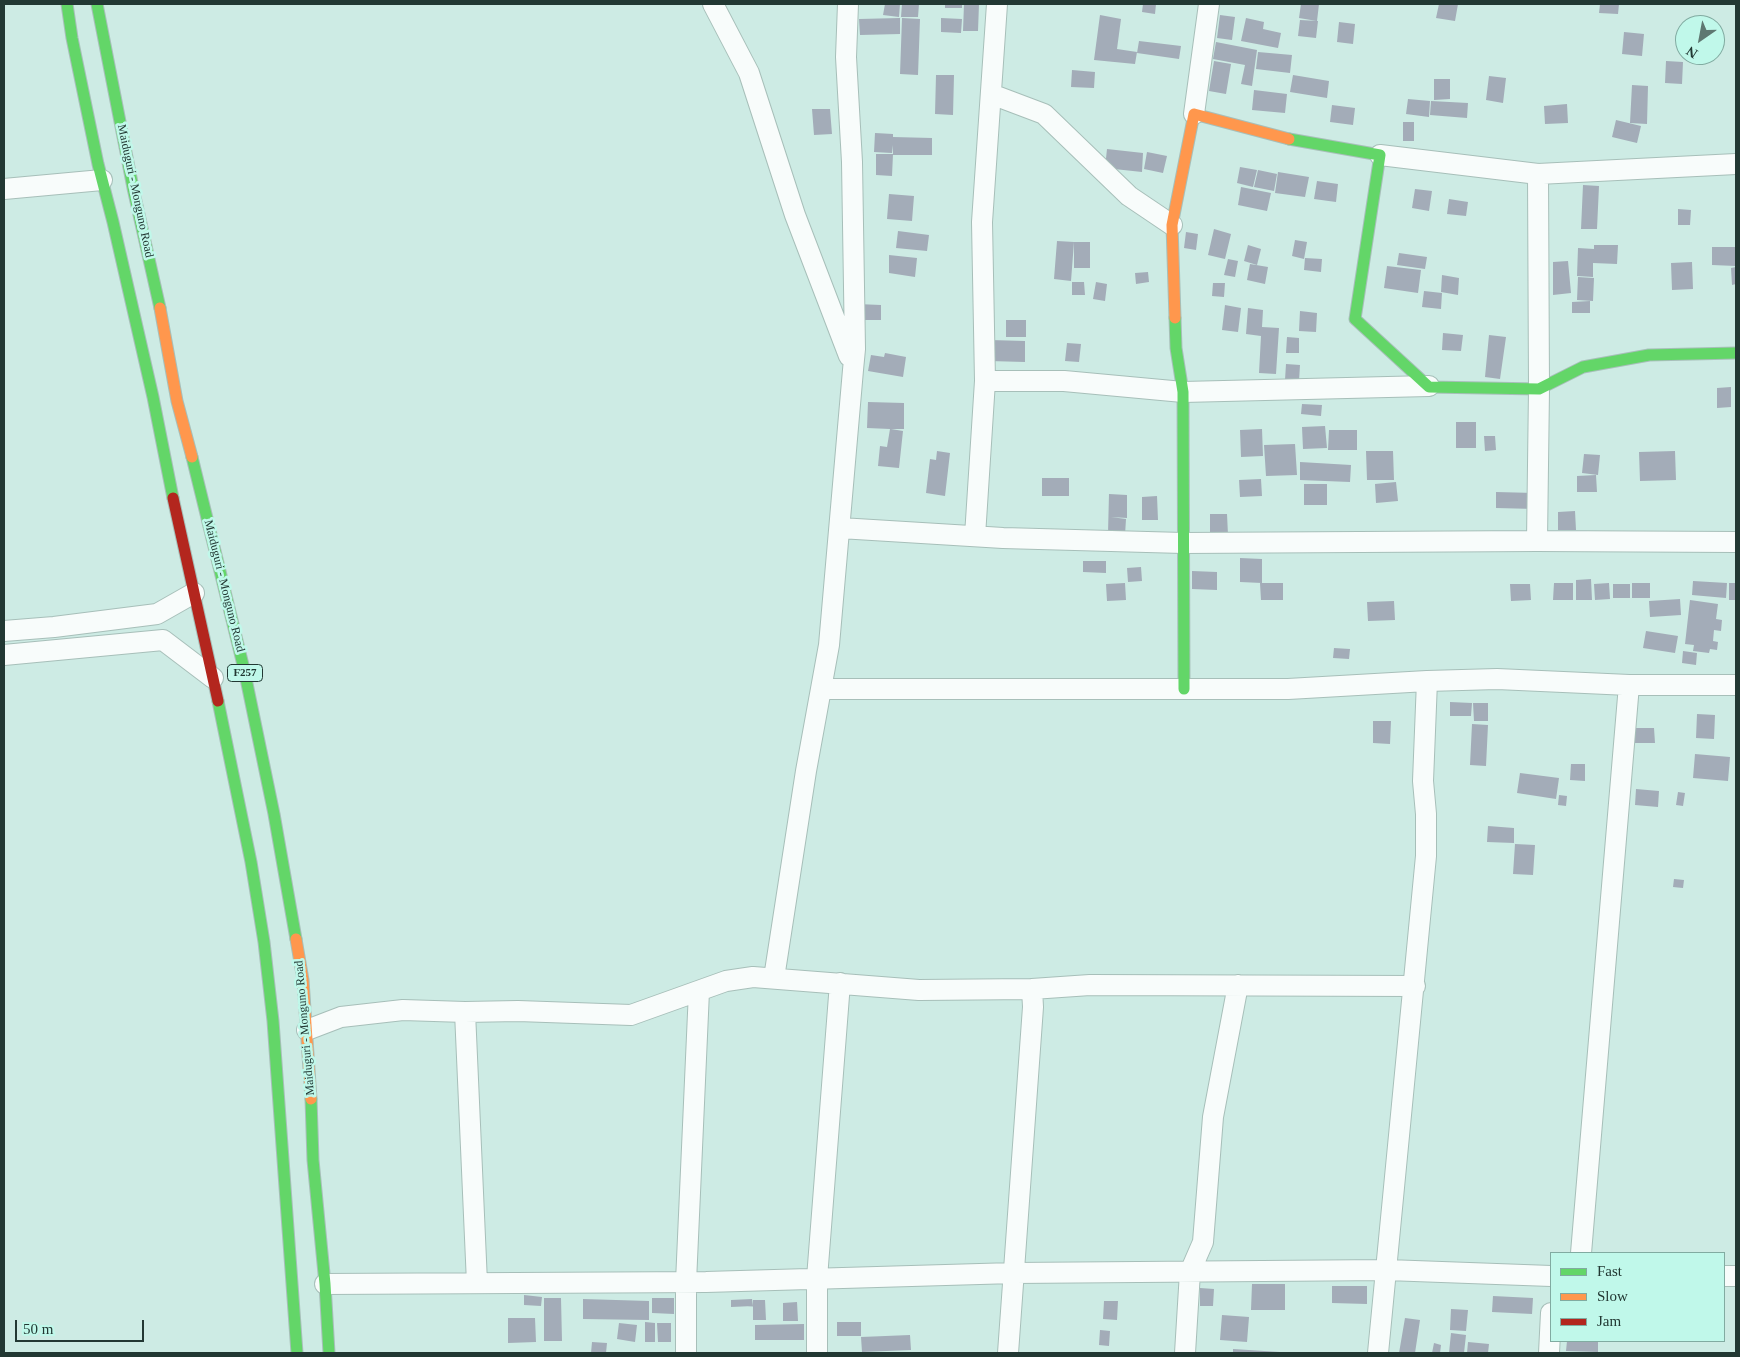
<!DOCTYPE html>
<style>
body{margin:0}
#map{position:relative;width:1740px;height:1357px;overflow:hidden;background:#cdebe4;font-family:Georgia,serif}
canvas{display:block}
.frame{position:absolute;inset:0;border:5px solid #223833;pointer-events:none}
.legend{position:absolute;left:1550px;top:1252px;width:175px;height:90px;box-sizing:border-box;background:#c0f8ea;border:1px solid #81aba1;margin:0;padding:6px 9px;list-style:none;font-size:15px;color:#223833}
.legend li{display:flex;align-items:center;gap:10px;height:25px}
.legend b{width:25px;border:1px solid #81aba1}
.north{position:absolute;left:1675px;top:15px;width:50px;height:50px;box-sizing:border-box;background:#c0f8ea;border:1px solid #81aba1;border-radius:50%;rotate:213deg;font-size:14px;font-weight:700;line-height:20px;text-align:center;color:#223833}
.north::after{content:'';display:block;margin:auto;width:18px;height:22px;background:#5e7771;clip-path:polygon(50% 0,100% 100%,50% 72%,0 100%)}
.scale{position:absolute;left:15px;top:1320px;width:129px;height:22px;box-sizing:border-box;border:2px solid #223833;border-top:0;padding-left:6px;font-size:15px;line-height:18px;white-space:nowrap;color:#223833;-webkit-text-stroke:4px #c0f8ea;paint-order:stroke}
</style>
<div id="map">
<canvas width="1740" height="1357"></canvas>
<div class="frame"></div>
<ul class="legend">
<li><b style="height:6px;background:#63d668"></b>Fast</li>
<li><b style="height:6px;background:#ff974d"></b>Slow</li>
<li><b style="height:6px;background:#b3261e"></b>Jam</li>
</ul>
<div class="north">N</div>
<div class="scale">50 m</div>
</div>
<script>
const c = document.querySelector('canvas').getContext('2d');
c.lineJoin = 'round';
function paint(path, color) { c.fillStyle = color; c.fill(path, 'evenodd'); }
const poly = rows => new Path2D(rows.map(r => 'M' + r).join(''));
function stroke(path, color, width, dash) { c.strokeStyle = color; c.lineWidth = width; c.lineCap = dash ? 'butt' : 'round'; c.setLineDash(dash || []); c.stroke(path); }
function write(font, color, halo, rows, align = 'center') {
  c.font = font + ' Georgia,serif'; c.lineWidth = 5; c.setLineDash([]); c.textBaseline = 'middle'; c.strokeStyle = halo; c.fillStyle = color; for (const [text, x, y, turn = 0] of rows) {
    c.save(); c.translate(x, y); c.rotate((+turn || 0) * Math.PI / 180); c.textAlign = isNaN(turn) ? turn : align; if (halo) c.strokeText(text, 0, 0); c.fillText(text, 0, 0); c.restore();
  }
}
paint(poly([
 [885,4,900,4,899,17,883,15],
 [902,4,919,4,918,17,901,17],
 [945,4,962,4,962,8,945,8],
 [964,4,979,4,978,31,963,31],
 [1143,4,1156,4,1155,14,1142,12],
 [1301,4,1319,4,1317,21,1299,18],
 [1439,4,1458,4,1455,21,1436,18],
 [1600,4,1619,4,1618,14,1599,13],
 [1100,15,1121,19,1117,49,1137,52,1135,64,1094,60],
 [1220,15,1235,17,1232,40,1217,38],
 [900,18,900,34,860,35,859,19],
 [902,18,920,19,918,75,900,74],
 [941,18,962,19,961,33,941,32],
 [1246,18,1264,22,1263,29,1281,33,1278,48,1241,41],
 [1300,20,1318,21,1316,38,1298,36],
 [1339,22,1355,24,1353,44,1337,42],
 [1624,32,1644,34,1642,56,1622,54],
 [1139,41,1181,46,1179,59,1137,53],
 [1216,42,1257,50,1252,86,1241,84,1245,65,1213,59],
 [1258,52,1292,55,1290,73,1256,69],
 [1214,61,1231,64,1226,94,1209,91],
 [1666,61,1683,62,1682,84,1665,83],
 [1072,70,1095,72,1094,88,1071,87],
 [936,75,954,75,953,115,935,114],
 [1293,75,1329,81,1327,98,1290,92],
 [1489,76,1506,78,1503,103,1486,100],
 [1434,79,1450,79,1450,99,1434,100],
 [1632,85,1648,86,1647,124,1630,123],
 [1254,90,1287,94,1285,113,1252,110],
 [1408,99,1430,101,1429,117,1406,114],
 [1431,101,1468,103,1467,118,1430,115],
 [1567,104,1568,123,1545,124,1544,106],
 [1332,105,1355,108,1353,125,1330,122],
 [812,109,830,109,832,134,814,135],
 [1616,120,1641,126,1637,143,1612,137],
 [1403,122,1414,122,1414,141,1403,141],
 [875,133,893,134,893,137,932,138,932,155,893,155,893,145,892,153,874,152],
 [1107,149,1143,153,1142,172,1105,168],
 [1147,152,1167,156,1163,173,1144,169],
 [876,154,893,154,892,176,876,175],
 [1240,167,1257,170,1253,187,1237,183],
 [1258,170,1277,174,1274,191,1254,187],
 [1278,172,1309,177,1305,197,1275,193],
 [1317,181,1338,184,1336,202,1314,199],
 [1583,185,1599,186,1597,229,1581,229],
 [1241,187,1271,193,1267,211,1238,205],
 [1415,189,1432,191,1429,211,1412,208],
 [889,194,914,196,912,221,887,219],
 [1449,199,1468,202,1466,216,1447,214],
 [1678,209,1691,210,1690,225,1678,225],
 [1214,229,1231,234,1225,259,1208,255],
 [898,231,929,235,927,251,896,248],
 [1186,232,1198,234,1196,250,1184,248],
 [1295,240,1307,242,1304,259,1292,256],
 [1057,241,1074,242,1071,281,1054,279],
 [1074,242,1090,242,1090,268,1074,268],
 [1248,245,1261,249,1257,265,1244,261],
 [1594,245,1618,245,1617,264,1593,263,1593,277,1577,276,1578,248,1594,249],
 [1712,247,1736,247,1736,266,1712,265],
 [1399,253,1427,257,1425,269,1397,265],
 [889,255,917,258,915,277,889,273],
 [1305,258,1322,259,1321,272,1304,270],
 [1228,259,1238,261,1235,277,1224,275],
 [1568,261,1571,293,1553,295,1553,262],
 [1692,262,1693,289,1672,290,1671,263],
 [1250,264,1268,267,1265,284,1247,280],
 [1387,266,1421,270,1418,293,1384,288],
 [1736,267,1736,284,1732,285,1731,268],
 [1148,272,1149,282,1136,284,1135,273],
 [1442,275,1459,278,1458,295,1441,292],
 [1578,277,1594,278,1593,301,1577,300],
 [1072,282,1084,282,1085,295,1072,295],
 [1096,282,1107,284,1105,301,1093,299],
 [1213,283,1225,283,1224,297,1212,296],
 [1424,291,1442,293,1441,309,1422,307],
 [1590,301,1590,313,1572,313,1572,302],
 [857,304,881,305,881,320,857,320],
 [1225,305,1241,308,1238,332,1222,330],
 [1248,308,1263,310,1262,327,1279,328,1276,374,1259,373,1261,336,1246,334],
 [1300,311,1317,313,1316,332,1299,331],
 [1006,320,1026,320,1026,337,1006,337],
 [1443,333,1463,335,1461,351,1442,350],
 [1489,335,1506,337,1500,379,1485,377],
 [1287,337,1299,338,1299,353,1286,353],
 [990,340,1025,341,1025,362,989,361],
 [1067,343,1081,344,1079,362,1065,361],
 [885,353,906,357,903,377,868,371,871,355,884,357],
 [1286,364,1300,365,1299,381,1285,380],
 [1731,387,1731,407,1717,408,1717,388],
 [868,402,904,403,904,429,891,429,903,431,899,468,878,466,880,446,887,447,890,429,867,428],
 [1302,404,1322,405,1321,416,1301,414],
 [1456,422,1476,422,1476,448,1456,448],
 [1325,426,1327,448,1303,449,1302,427],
 [1262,429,1263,456,1241,457,1240,430],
 [1329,430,1357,430,1357,450,1328,450],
 [1484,436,1495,436,1496,450,1485,451],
 [1295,444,1297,475,1266,476,1264,445],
 [937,451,950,453,945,496,926,493,930,459,936,460],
 [1366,451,1393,451,1394,480,1367,480],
 [1675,451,1676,480,1640,481,1639,452],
 [1584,454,1600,455,1598,475,1582,473],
 [1300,462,1351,465,1350,482,1300,480],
 [1596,475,1597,492,1577,492,1577,476],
 [1042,478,1069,478,1069,496,1042,496],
 [1261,479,1262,496,1240,497,1239,480],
 [1396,482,1398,501,1376,503,1375,484],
 [1304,484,1327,484,1327,505,1304,505],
 [1496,492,1535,493,1535,509,1496,508],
 [1109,494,1127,495,1127,518,1111,517,1126,519,1125,535,1108,533],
 [1157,496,1158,520,1142,520,1142,497],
 [1575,511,1576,530,1558,530,1558,512],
 [1210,514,1227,514,1228,535,1210,535],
 [1240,558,1262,559,1262,583,1240,582],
 [1083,561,1106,561,1106,573,1083,572],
 [1141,567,1142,581,1128,582,1127,568],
 [1192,571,1217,572,1217,590,1192,589],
 [1591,579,1592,600,1576,600,1576,580],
 [1693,581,1727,583,1726,598,1692,595],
 [1125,583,1126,600,1107,601,1106,584],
 [1260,583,1283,583,1283,600,1261,600],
 [1554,583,1573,583,1573,600,1553,600],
 [1609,583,1610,599,1595,600,1594,584],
 [1632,583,1650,583,1650,598,1632,598],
 [1729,583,1736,583,1736,600,1729,600],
 [1510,584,1530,584,1531,600,1511,601],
 [1613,584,1630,584,1630,598,1613,598],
 [1680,599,1681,615,1650,617,1649,601],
 [1690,600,1718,604,1716,619,1722,620,1721,631,1714,630,1713,641,1718,642,1717,650,1710,649,1709,653,1693,651,1694,645,1685,644],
 [1394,601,1395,620,1368,621,1367,602],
 [1646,631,1678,636,1675,653,1643,648],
 [1334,648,1350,649,1349,659,1333,658],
 [1683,651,1697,653,1696,665,1682,663],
 [1450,702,1472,703,1471,716,1450,716],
 [1473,703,1488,703,1488,721,1474,721],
 [1697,714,1715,715,1714,739,1696,738],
 [1373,721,1391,721,1390,744,1373,743],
 [1472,724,1488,725,1486,766,1470,765],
 [1635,728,1654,728,1655,743,1635,743],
 [1695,754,1730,757,1728,781,1693,778],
 [1571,764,1585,764,1585,781,1570,780],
 [1520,773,1559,778,1556,799,1517,793],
 [1636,789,1659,791,1658,807,1635,805],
 [1678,792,1685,793,1683,806,1676,805],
 [1559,795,1567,796,1566,806,1558,805],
 [1488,826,1514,828,1514,843,1487,842],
 [1515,844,1535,845,1533,875,1513,874],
 [1674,879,1684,880,1683,888,1673,887],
 [1252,1284,1285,1284,1285,1310,1251,1310],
 [1332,1286,1367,1286,1367,1304,1332,1303],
 [1200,1288,1214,1289,1213,1306,1200,1306],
 [524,1295,542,1297,541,1306,524,1305],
 [1493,1296,1533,1298,1532,1314,1492,1312],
 [544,1298,561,1298,562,1341,544,1341],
 [652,1298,674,1298,674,1314,652,1313],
 [583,1299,649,1301,649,1320,583,1319],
 [752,1299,753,1306,731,1307,731,1300],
 [753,1300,765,1300,766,1320,753,1320],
 [1104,1301,1118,1301,1117,1320,1103,1319],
 [797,1302,798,1321,783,1321,783,1303],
 [1451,1309,1468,1310,1466,1331,1450,1330],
 [1222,1315,1249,1317,1247,1342,1220,1340],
 [508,1318,535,1318,536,1342,508,1343],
 [1405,1318,1420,1320,1415,1353,1399,1353],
 [645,1322,655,1323,655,1342,645,1342],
 [837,1322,861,1322,861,1336,837,1336],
 [619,1323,637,1325,635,1342,617,1339],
 [657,1323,671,1323,671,1342,658,1342],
 [804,1324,804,1340,755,1340,755,1325],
 [1100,1330,1110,1331,1109,1346,1099,1345],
 [1451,1333,1466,1335,1464,1353,1449,1353],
 [910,1335,911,1350,862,1352,861,1337],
 [1567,1341,1598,1341,1598,1352,1566,1351],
 [592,1342,607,1343,606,1353,591,1353],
 [1468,1342,1489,1344,1488,1353,1467,1353],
 [1434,1343,1441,1345,1440,1353,1432,1353],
 [1233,1349,1280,1352,1280,1353,1233,1353]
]), '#a3acb8');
const street = poly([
 [713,4,749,73,795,215,849,356],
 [991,94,1044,114,1129,196,1172,225],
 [1194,114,1209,4],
 [1380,155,1538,174,1736,164],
 [4,189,102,180],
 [985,381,1064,381,1183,392,1429,386],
 [840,528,1003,538,1183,543,1537,541,1736,542],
 [975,536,985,381,982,222,997,4],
 [1537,541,1539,389,1538,174],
 [4,631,54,627,157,614,194,593],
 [4,655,163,640,213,678],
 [1427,681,1497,679,1629,685,1736,685],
 [821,689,1288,689,1427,681,1423,781,1426,814,1426,856,1378,1353],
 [774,978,806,771,829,645,853,370,855,349,852,162,846,57,848,4],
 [465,1012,477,1283],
 [307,1030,341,1017,403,1010,465,1012,518,1011,631,1015,726,981,753,977,919,990,1032,989],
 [1581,1253,1629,685],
 [1724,1276,1736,1276],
 [325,1284,706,1282,1014,1273,1387,1270,1551,1276],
 [686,1353,686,1282,699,991],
 [817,1353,817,1278,840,983],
 [1008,1353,1033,1007,1032,989,1090,985,1415,986],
 [1185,1353,1190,1272,1203,1242,1213,1117,1238,985],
 [1549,1353,1551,1313]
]);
const fast = poly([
 [67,4,72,38,98,164,113,222,153,397,173,498],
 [97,4,133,188,160,308],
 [1289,139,1380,155,1355,319,1429,387,1539,389,1583,367,1649,355,1736,353],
 [1175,318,1176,348,1183,392,1184,689],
 [192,457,244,669,274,814,296,939],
 [218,701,251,862,264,942,273,1021,297,1353],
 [311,1099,313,1160,325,1284,329,1353]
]);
const slow = poly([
 [160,308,177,401,192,457],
 [1175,318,1172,225,1194,114,1289,139],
 [296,939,303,980,311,1099]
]);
const jam = poly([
 [173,498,218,701]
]);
stroke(street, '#a7bfb9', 22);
stroke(fast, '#a7bfb9', 13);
stroke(slow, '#a7bfb9', 13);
stroke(jam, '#a7bfb9', 13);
stroke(street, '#f8fcfb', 20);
stroke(fast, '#63d668', 11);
stroke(slow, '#ff974d', 11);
stroke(jam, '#b3261e', 11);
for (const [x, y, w] of [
 [245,673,35]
]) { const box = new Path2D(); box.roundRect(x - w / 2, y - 8.5, w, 17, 4); c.fillStyle = '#c0f8ea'; c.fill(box); stroke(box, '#223833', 1); }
write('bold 11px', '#223833', null, [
 ["F257",245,673]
]);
write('12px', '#223833', '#c0f8ea', [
 ["Maiduguri - Monguno Road",135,191,78],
 ["Maiduguri - Monguno Road",224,586,76],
 ["Maiduguri - Monguno Road",305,1028,-95]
]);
</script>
